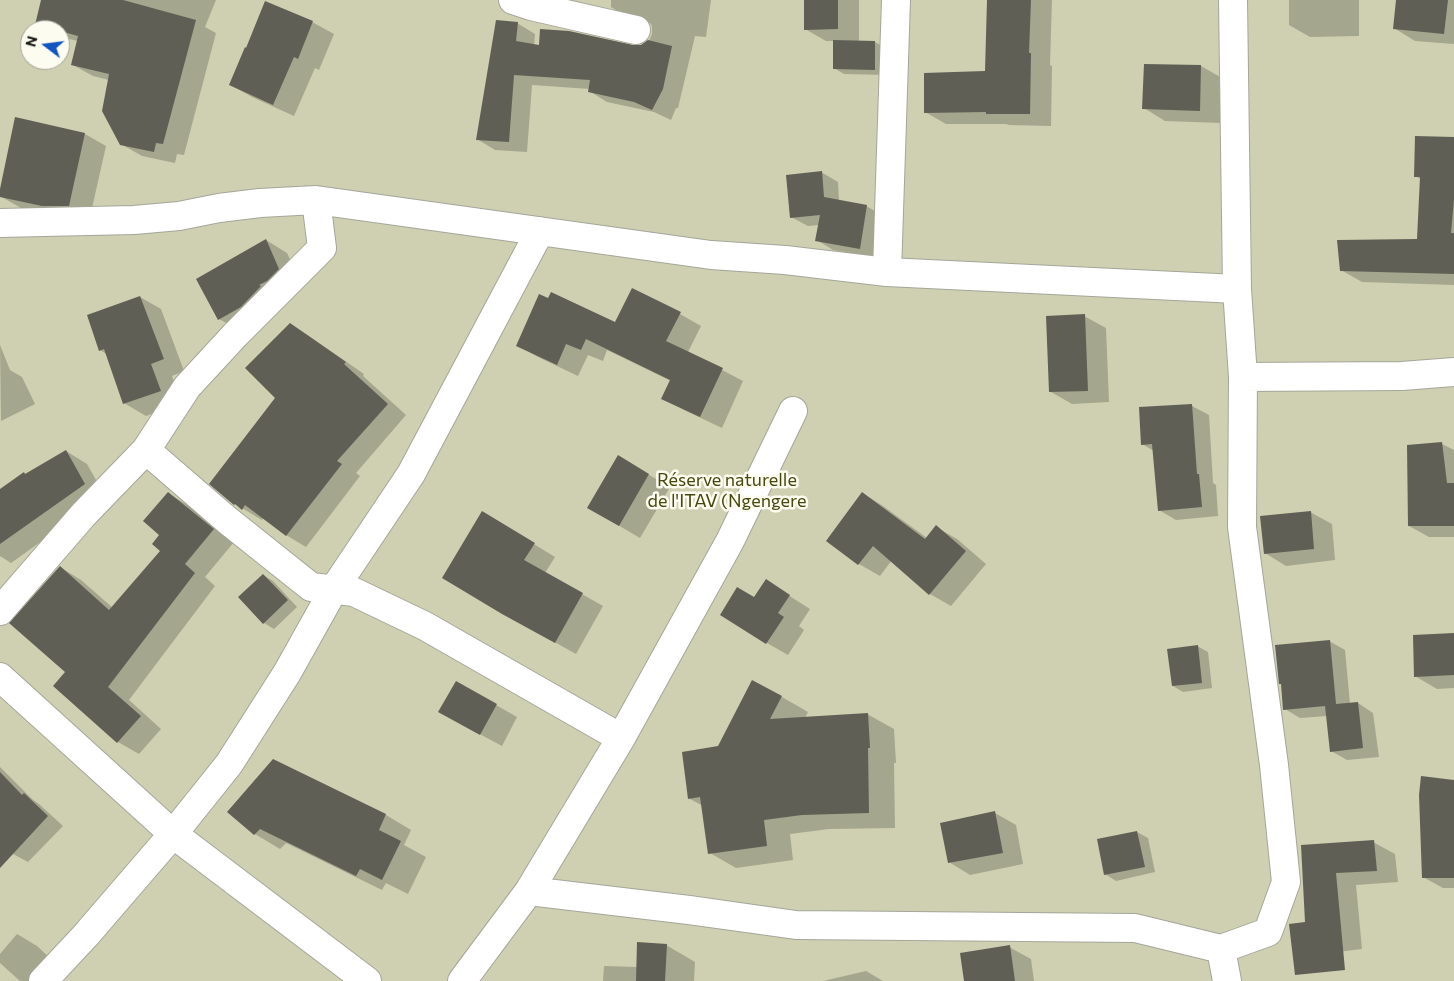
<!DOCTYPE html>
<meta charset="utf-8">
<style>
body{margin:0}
#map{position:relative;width:1454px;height:981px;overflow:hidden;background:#eff0e3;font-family:Commissioner,sans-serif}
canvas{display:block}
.north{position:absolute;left:20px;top:20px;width:50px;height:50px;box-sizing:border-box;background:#fcfdf0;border:1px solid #a2a39a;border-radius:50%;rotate:285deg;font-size:14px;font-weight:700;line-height:20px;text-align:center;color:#1c1c18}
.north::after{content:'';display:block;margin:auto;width:18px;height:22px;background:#1355c0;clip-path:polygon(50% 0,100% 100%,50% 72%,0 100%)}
</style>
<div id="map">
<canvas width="1454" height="981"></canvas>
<div class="north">N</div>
</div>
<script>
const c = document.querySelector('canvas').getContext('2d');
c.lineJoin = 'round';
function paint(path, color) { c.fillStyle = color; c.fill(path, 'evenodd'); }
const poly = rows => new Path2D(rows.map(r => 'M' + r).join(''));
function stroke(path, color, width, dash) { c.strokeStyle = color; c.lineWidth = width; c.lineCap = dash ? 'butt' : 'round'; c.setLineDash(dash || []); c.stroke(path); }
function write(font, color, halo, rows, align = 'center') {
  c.font = font + ' Commissioner,sans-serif'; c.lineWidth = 5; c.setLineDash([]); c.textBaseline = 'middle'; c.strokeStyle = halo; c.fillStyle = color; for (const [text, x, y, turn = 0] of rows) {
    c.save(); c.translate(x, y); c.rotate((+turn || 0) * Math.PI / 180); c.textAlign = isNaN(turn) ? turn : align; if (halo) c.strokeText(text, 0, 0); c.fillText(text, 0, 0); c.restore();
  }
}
paint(poly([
 [0,0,1454,0,1454,981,0,981],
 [30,30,60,30,60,60,30,60]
]), '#ced0b1');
paint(poly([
 [42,0,216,0,205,27,216,33,184,155,177,154,175,163,142,156,121,144,109,80,93,76,73,65,78,41,60,37,60,30,46,30,37,25],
 [611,0,711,0,706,37,695,36,678,108,676,108,671,120,654,112,607,102,589,91,590,89,532,85,527,152,495,150,477,139,517,23,535,34,534,46,540,47,632,46,641,46,649,41,652,34,652,26,650,23,629,18,611,7],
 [805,0,859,0,859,42,875,42,886,48,885,75,844,74,834,68,834,41,826,41,805,29],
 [988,0,1052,0,1050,65,1052,66,1051,126,1009,125,1006,124,946,124,925,112,986,73],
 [1289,0,1359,0,1359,36,1310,37,1289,25],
 [1397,0,1454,0,1454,44,1415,41,1394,28],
 [312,22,334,34,319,70,315,68,294,116,252,97,231,85],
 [1201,66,1222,78,1221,123,1165,121,1144,108],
 [16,119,85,134,106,146,90,217,65,218,21,208,0,196],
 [1454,138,1454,285,1362,282,1341,270,1418,240,1421,179,1415,176],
 [821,172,838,182,839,201,866,206,882,215,876,257,833,250,817,240,819,225,808,226,791,217],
 [266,240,287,253,300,281,241,331,219,319],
 [140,297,161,309,184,371,172,376,181,403,146,416,124,403,108,355,100,350],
 [680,314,701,326,688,352,743,381,722,428,684,410,663,398,671,381,607,350,603,361,588,355,578,376,538,357,517,345,616,323],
 [1084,316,1106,328,1109,402,1072,404,1051,392],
 [290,324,309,336,364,374,363,376,406,415,356,473,360,476,306,547,286,535,263,518,262,520,235,504,210,483,276,397],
 [0,345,10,370,22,377,35,404,1,421],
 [1192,406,1209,415,1213,483,1216,485,1218,516,1176,520,1159,510,1154,451,1142,444],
 [1442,444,1454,450,1454,537,1429,537,1409,526],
 [66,451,87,464,105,496,11,563,0,556,0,491],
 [618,457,670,487,640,538,589,508],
 [168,493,189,506,234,542,205,577,215,586,129,700,161,729,139,754,118,742,67,672,60,567,81,580,113,608,162,551,161,535],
 [862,493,883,506,927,538,936,527,957,539,986,564,951,606,930,594,892,560,880,576,859,564,827,540],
 [1310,512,1332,524,1335,560,1286,566,1265,553],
 [503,525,555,557,545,573,603,606,576,654,524,625],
 [263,575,273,581,297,607,274,629,264,623],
 [766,581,810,609,799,626,804,630,788,655,767,643,754,599],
 [1454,634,1454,688,1437,689,1415,676],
 [1329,641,1345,650,1350,704,1358,703,1373,713,1379,757,1347,760,1331,751,1327,716,1300,718,1285,709,1283,685],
 [1197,646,1208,652,1212,688,1183,692,1173,686],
 [782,697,808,712,805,718,867,714,894,729,896,763,894,763,895,828,829,829,790,834,793,860,736,868,710,853,703,806,690,799,719,747],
 [496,705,517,717,502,746,461,724],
 [273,760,386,815,411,830,404,845,426,857,408,894,386,883,382,890,286,843,280,849,255,834,229,812],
 [0,767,32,799,39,804,63,826,28,862,13,854,0,841],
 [1454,781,1454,888,1443,888,1423,877],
 [995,813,1016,825,1023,864,970,875,949,862],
 [1137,832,1148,838,1155,872,1116,881,1105,874],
 [1373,842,1395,854,1398,882,1356,885,1362,949,1329,953,1303,846],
 [17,934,37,946,63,970,53,981,20,981,0,963,0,954],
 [666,945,695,962,694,981,603,981,604,966,638,967],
 [1009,947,1031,959,1034,981,965,981],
 [866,971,883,981,823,981]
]), '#0003');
paint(poly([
 [41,0,123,0,196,20,163,144,156,143,154,152,120,145,102,111,109,74,71,65,78,36,60,31,60,30,35,25],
 [804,0,838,0,838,29,804,30],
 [987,0,1031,0,1029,53,1031,53,1030,114,986,114,986,112,924,113,924,73,985,71],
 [1396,0,1448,0,1444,34,1393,29],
 [265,1,313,21,298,59,294,57,273,105,229,85,245,47,246,48],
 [496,20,518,22,516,41,539,45,540,29,569,31,633,45,641,45,648,40,672,46,663,89,652,110,634,102,588,92,590,80,514,75,509,142,476,140],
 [833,40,875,41,875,70,833,69],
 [1144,64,1201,65,1200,111,1142,109],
 [15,117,85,133,69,206,42,206,0,197,0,189],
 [1415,136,1454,137,1454,199,1451,233,1454,233,1454,274,1340,271,1337,240,1417,239,1420,177,1414,177],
 [822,171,824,197,867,205,860,249,815,241,820,215,790,218,786,175],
 [266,239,279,269,267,281,259,285,261,286,241,307,218,320,196,279],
 [632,288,681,312,666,341,723,368,700,417,661,399,670,380,586,339,581,350,566,344,557,365,516,346,539,294,548,298,551,292,615,322],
 [140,296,164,359,151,364,161,391,123,404,104,349,99,351,87,315],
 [1085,314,1088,391,1049,392,1046,316],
 [290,323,346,362,344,364,388,404,337,461,342,464,286,536,245,505,242,510,235,504,234,505,209,484,275,398,245,368],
 [1192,404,1197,474,1199,474,1202,507,1158,511,1152,444,1141,445,1139,407],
 [1442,442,1447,483,1454,483,1454,526,1408,526,1407,445],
 [66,450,85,484,0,544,0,489,24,472,25,474],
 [618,455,649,474,619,526,587,508],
 [168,492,214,529,185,564,195,573,108,687,141,716,117,743,53,686,65,672,9,623,60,566,109,610,160,551,152,544,159,535,143,521],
 [862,492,925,539,936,525,966,551,929,595,873,546,858,565,826,541],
 [482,511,535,543,524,560,583,593,555,643,502,614,442,578],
 [1311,511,1314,549,1264,554,1260,516],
 [263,574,288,600,263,624,238,597],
 [766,579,790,595,778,613,784,617,766,644,720,615,737,587,754,597],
 [1454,633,1454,675,1414,677,1413,635],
 [1330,640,1336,704,1358,702,1363,748,1330,752,1325,706,1283,710,1281,684,1279,684,1275,645],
 [1198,645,1202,683,1172,686,1167,649],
 [752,680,782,696,770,719,868,713,870,748,868,748,869,813,802,815,764,820,767,846,708,854,700,797,688,799,682,752,718,746],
 [456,681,497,704,480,735,438,712],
 [273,759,386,814,379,830,401,841,382,880,360,869,356,876,260,829,254,835,227,812],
 [0,772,22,795,24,793,48,816,0,868],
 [1421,776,1454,780,1454,878,1422,878,1419,795],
 [995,811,1003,853,948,863,940,823],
 [1137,831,1145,867,1104,875,1097,839],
 [1374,840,1377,871,1336,873,1345,970,1295,975,1289,924,1305,922,1301,845],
 [637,942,667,944,665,981,636,981],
 [1010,945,1015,981,964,981,960,953]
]), '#5f5f55');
const minor = poly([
 [513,0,531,6,636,30],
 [0,223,134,220,179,216,219,208,260,203,316,200,711,255,785,260,887,272,1237,289],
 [887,272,896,0],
 [1243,377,1402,376,1454,372],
 [146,450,227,520,311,587,354,592,425,626,621,738],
 [0,611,84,514,146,450,187,387,235,335,322,248,316,200],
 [0,677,173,834,367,981],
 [529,891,689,910,796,925,1135,928,1221,949,1268,932,1286,882,1274,765,1242,527,1243,377,1237,289,1233,0],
 [1221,949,1227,981],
 [43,981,86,935,173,834,229,764,287,673,334,589,411,474,540,231],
 [462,981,529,891,621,738,730,541,793,411]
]);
stroke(minor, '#a5a69a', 30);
stroke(minor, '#fff', 28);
write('18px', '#47480f', '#fcfdf0', [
 ["Réserve naturelle",727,480],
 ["de l'ITAV (Ngengere",727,501]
]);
</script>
